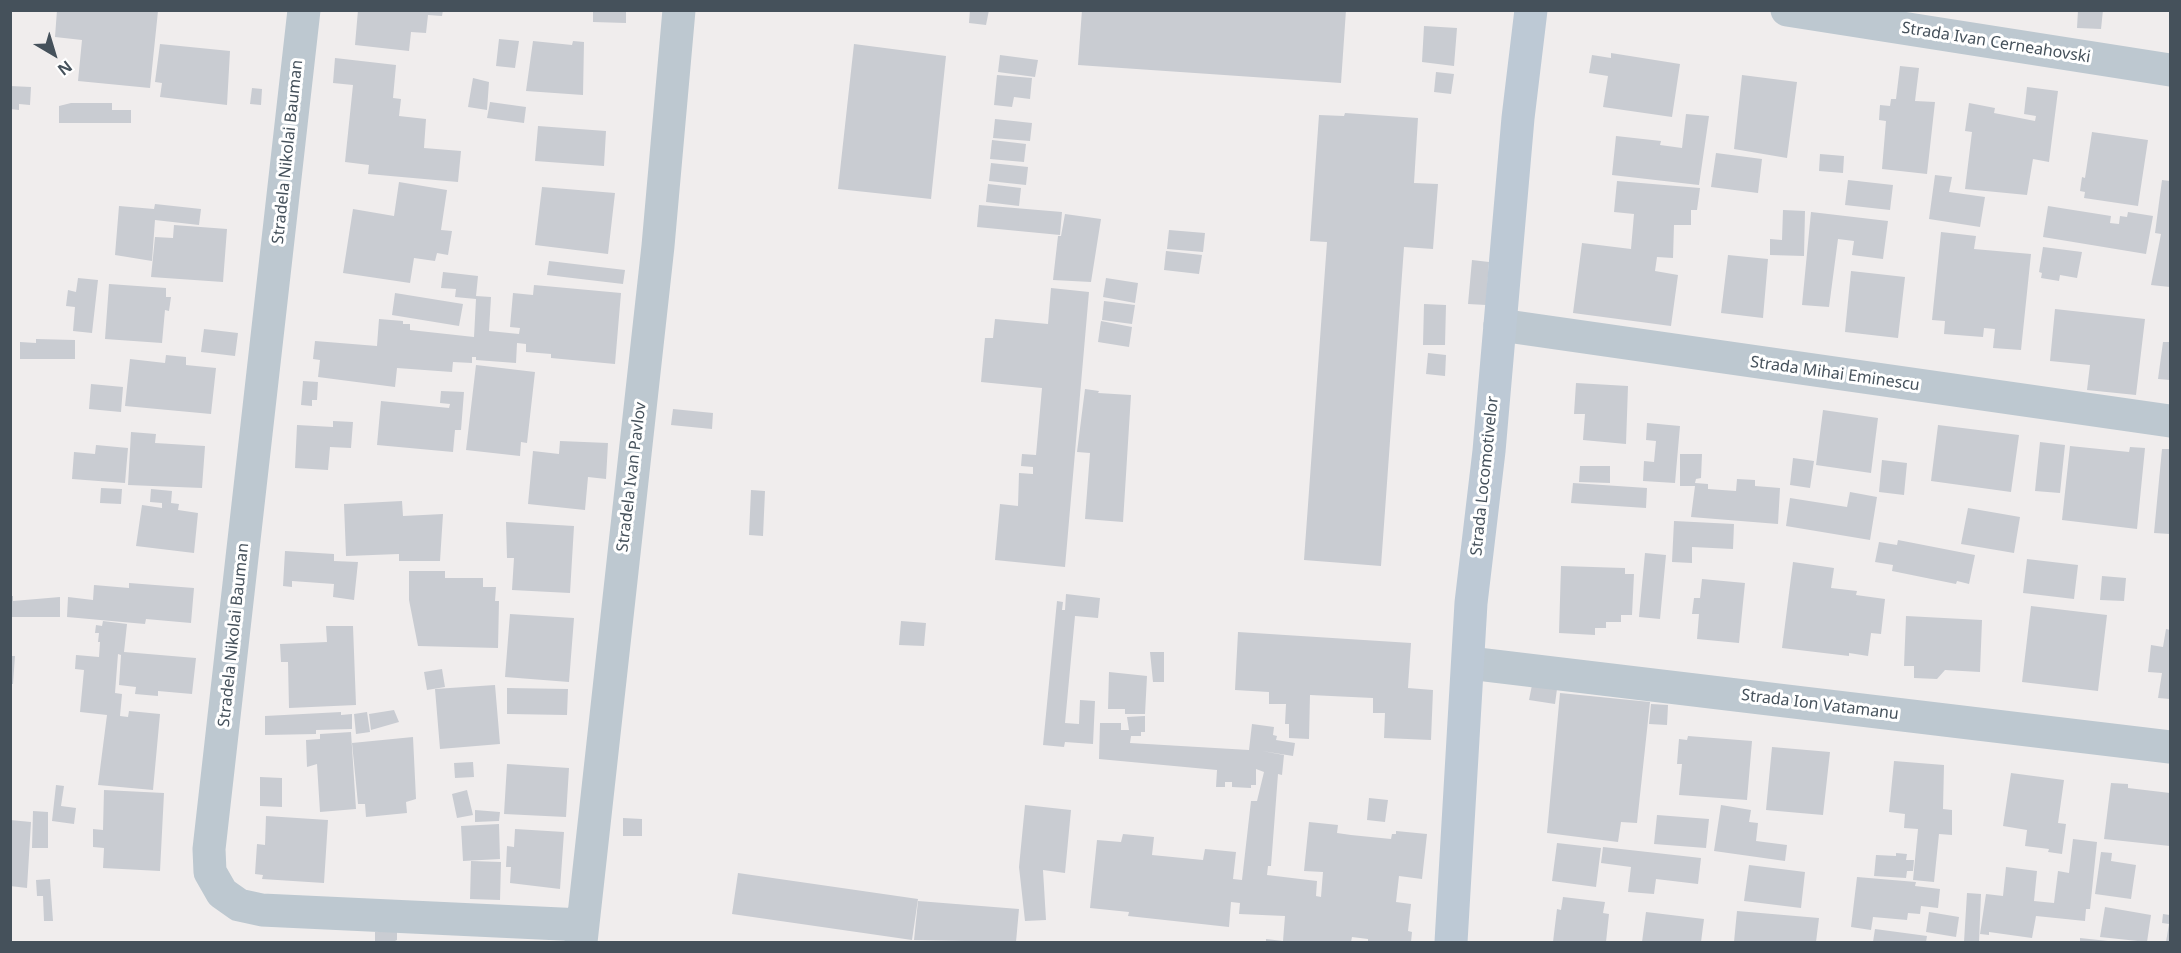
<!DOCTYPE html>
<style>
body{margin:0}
#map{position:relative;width:2181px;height:953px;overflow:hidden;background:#f0eded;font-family:"Noto Sans",sans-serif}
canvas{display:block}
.frame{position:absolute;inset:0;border:12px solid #45515b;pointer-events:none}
.north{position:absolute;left:24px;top:24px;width:60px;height:60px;-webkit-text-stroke:4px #fff;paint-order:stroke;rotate:142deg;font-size:16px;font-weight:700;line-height:24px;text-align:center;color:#45515b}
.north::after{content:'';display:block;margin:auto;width:21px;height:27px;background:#45515b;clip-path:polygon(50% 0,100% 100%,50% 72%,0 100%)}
</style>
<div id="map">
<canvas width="2181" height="953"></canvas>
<div class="frame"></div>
<div class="north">N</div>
</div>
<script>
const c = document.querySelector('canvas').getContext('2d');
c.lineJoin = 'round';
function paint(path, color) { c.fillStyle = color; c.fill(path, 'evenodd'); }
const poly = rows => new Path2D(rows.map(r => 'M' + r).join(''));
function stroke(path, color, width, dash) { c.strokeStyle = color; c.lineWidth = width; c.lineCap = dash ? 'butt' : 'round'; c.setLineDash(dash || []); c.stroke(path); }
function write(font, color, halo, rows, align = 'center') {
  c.font = font + ' "Noto Sans",sans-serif'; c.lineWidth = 6; c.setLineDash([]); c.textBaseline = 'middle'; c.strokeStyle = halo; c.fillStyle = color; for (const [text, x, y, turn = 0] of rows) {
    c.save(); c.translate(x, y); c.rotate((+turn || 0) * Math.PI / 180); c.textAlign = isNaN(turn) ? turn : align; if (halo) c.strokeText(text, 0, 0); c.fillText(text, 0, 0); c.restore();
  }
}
paint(poly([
 [57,10,158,11,150,88,78,81,82,40,55,37],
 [358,10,443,10,442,16,428,15,426,33,411,32,409,51,355,45],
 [593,10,626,10,626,23,593,22],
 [970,10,989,10,986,25,969,23],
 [1082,10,1346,10,1341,83,1078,65],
 [2078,10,2103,10,2101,29,2077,28],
 [1424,26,1457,28,1454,66,1422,62],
 [499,39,519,41,515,68,496,66],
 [533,41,572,45,573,41,584,42,583,95,526,91],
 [160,44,230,51,227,105,160,97,162,83,155,82],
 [854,44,946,56,931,199,838,189],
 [1611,53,1680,64,1672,117,1603,107,1608,76,1589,73,1592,55,1611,58],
 [1000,55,1038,60,1035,77,998,72],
 [335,58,396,65,393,98,401,99,399,116,426,119,424,148,461,151,458,182,368,174,369,165,345,162,353,85,333,83],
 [1900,66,1919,68,1915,101,1935,102,1927,174,1882,169,1886,121,1879,120,1880,105,1890,106,1891,99,1896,99],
 [1436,72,1454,74,1451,94,1434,92],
 [997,75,1032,78,1030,99,1014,97,1012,107,994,105],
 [1742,75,1797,82,1787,158,1734,149],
 [473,78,489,82,487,110,468,107],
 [10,86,31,87,30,105,19,104,19,110,10,109],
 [2027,87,2058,91,2049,162,2033,159,2027,195,1965,189,1972,132,1965,131,1969,103,1995,108,1994,113,2035,121,2036,116,2024,114],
 [252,88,262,89,261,105,250,104],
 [490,102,526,107,524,123,487,118],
 [71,103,112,103,112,110,131,110,131,123,59,123,59,106],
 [1345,113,1418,118,1414,183,1438,184,1433,249,1404,247,1381,566,1304,560,1327,242,1310,241,1319,115,1344,116],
 [1686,114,1709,116,1699,185,1612,175,1616,136,1661,141,1660,145,1682,148],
 [995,119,1032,123,1030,141,993,138],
 [538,126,606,131,604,166,535,161],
 [2092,132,2148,140,2138,206,2084,198,2085,192,2080,191,2082,177,2085,178],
 [992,140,1026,144,1024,162,990,159],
 [1716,153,1762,159,1758,193,1711,187],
 [1820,154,1844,156,1843,173,1819,171],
 [991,163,1028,167,1026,185,989,181],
 [1935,175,1952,177,1949,192,1985,197,1980,227,1929,219],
 [1848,180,1893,185,1890,210,1845,205],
 [2162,180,2170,181,2170,287,2151,285,2161,234,2155,233],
 [1617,181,1700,188,1697,210,1691,210,1691,225,1674,225,1673,258,1657,257,1655,271,1678,275,1671,326,1573,313,1582,243,1631,249,1634,214,1614,212],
 [399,182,447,190,441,230,452,231,448,255,437,253,435,261,414,258,410,283,343,273,353,209,394,216],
 [988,184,1021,188,1019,206,986,202],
 [542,187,615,193,608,254,535,245],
 [155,204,201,209,199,225,155,220,152,261,115,255,119,206,154,209],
 [979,205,1062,212,1060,235,977,227],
 [2048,206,2111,216,2110,223,2119,224,2120,216,2127,217,2128,212,2153,216,2146,254,2043,237],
 [1783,210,1805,211,1804,256,1770,255,1770,239,1782,240],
 [1811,212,1888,221,1883,259,1852,255,1854,241,1838,239,1829,307,1802,305],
 [1065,214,1101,219,1091,282,1053,280,1058,236,1061,236],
 [174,225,227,229,223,282,151,277,155,237,173,238],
 [1169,230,1205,233,1203,252,1167,249],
 [1941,232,1976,236,1974,249,2031,254,2021,350,1993,348,1995,329,1984,328,1983,337,1944,334,1945,321,1932,320],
 [2043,247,2082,252,2077,278,2060,275,2059,281,2041,278,2042,273,2039,272],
 [1166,251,1202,255,1199,274,1164,270],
 [1728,255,1768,259,1763,318,1721,313],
 [1472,260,1489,262,1486,305,1468,304],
 [549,261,625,270,623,284,547,275],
 [1851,271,1905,277,1898,338,1845,332],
 [443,272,478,276,476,296,491,297,489,331,519,334,520,328,510,327,513,293,533,295,534,285,621,293,615,364,551,358,551,354,526,352,526,344,517,343,516,363,476,360,476,357,472,357,472,363,453,362,452,372,397,368,395,387,318,377,320,360,313,359,315,341,377,346,379,319,403,321,403,324,410,324,410,330,474,337,476,299,455,297,456,289,441,288],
 [78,278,98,280,92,333,73,331,75,307,66,306,68,290,76,292],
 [1106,278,1138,283,1135,303,1103,297],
 [109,284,166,288,166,297,171,297,169,311,165,310,162,343,105,339],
 [1051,288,1089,292,1065,567,995,560,1000,504,1018,506,1019,473,1033,474,1033,467,1021,466,1022,454,1036,455,1042,388,981,382,985,338,993,338,995,319,1048,324],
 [395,293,463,304,459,326,392,315],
 [1104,301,1135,305,1132,324,1102,320],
 [1424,304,1446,305,1445,345,1423,345],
 [2055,309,2145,319,2136,395,2087,390,2090,365,2050,361],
 [1101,321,1132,327,1129,347,1098,342],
 [204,329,238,333,235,356,201,352],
 [36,339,75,340,75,359,20,359,20,342,36,343],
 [2163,342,2170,342,2170,380,2158,379],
 [1428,353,1446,355,1445,376,1426,374],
 [166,355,186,357,186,365,216,368,211,414,125,406,130,359,165,363],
 [476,365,535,372,527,443,521,442,520,456,466,450],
 [303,381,318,382,317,400,312,400,312,406,301,405],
 [1576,383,1628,386,1626,444,1583,440,1585,414,1574,414],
 [91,384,123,387,121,412,89,409],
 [1085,389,1099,391,1098,393,1131,395,1123,522,1085,519,1090,453,1077,452],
 [441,391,464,392,461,430,455,430,453,452,377,445,381,401,449,408,450,404,440,403],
 [673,409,713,413,712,429,671,425],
 [1823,410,1878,418,1871,473,1816,465],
 [333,421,353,422,351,448,330,447,328,470,295,468,297,425,333,427],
 [1647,423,1680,426,1675,483,1643,481,1644,461,1654,462,1656,441,1646,440],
 [1938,425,2019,435,2011,492,1931,481],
 [131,432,156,434,155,443,205,446,202,488,128,485],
 [560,441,608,443,606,479,588,477,585,510,528,504,533,451,559,454],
 [2040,442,2065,445,2060,493,2035,491],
 [96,445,128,448,125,483,72,479,74,452,95,454],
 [2070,446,2129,452,2130,447,2145,448,2137,529,2062,520],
 [2162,449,2170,449,2170,534,2154,533],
 [1680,454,1702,454,1701,478,1696,479,1695,483,1708,484,1708,489,1736,491,1737,479,1755,480,1755,486,1780,488,1778,524,1691,517,1695,486,1680,486],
 [1793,458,1814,461,1810,488,1790,485],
 [1882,460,1907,463,1904,495,1879,492],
 [1580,466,1610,466,1610,483,1579,482],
 [1573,483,1647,488,1646,508,1571,503],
 [101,488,122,489,121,504,100,503],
 [151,489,172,491,171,503,179,504,178,510,198,513,194,553,136,546,142,505,162,508,162,503,150,502],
 [751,490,765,491,763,536,749,535],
 [1850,492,1877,497,1870,540,1786,526,1790,498,1847,507],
 [402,501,403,516,443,514,440,561,399,561,399,554,346,556,344,504],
 [1968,508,2020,517,2014,553,1961,544],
 [1674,521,1734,524,1733,549,1692,547,1692,563,1672,562],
 [506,522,574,526,570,593,512,590,514,558,507,558],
 [1898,540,1975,555,1969,584,1957,581,1956,584,1892,571,1893,565,1875,562,1879,542,1897,545],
 [285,551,334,554,334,561,358,562,354,600,333,597,334,584,292,581,292,587,283,586],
 [1645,553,1666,555,1660,619,1639,617],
 [2027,559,2078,565,2074,599,2023,593],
 [1793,562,1834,568,1831,588,1857,591,1856,595,1885,599,1881,634,1871,633,1868,656,1849,653,1849,656,1782,648],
 [1561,566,1625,568,1625,574,1634,574,1632,615,1621,615,1621,622,1606,622,1606,628,1595,628,1595,635,1559,633],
 [409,571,445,571,445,578,483,578,483,587,496,587,495,601,499,601,498,648,418,646,409,600],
 [2102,576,2126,578,2124,601,2100,600],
 [1702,579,1745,583,1739,643,1697,639,1699,614,1692,614,1694,598,1700,598],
 [129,583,194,588,191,623,146,619,145,624,67,617,68,597,93,600,94,585,129,588],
 [1066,594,1100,598,1098,618,1075,616,1065,723,1079,724,1080,700,1095,701,1093,744,1065,742,1064,747,1043,745,1057,601,1063,602,1062,610,1065,610],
 [10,596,13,596,13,601,60,597,60,617,10,617],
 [2031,606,2107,615,2098,691,2022,682],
 [510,614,574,618,569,682,505,677],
 [1906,616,1982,620,1980,672,1945,670,1937,679,1914,678,1914,666,1904,666],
 [103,621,127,624,124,652,196,658,192,694,158,691,158,696,135,694,136,687,119,685,121,655,118,654,115,693,122,694,120,716,128,717,129,711,160,714,153,790,98,785,107,715,80,712,84,670,75,669,76,655,99,657,100,642,98,642,99,633,95,633,96,625,102,626],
 [901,621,926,623,924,646,899,645],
 [326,626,353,626,356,705,289,708,288,662,281,662,280,644,327,642],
 [2166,629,2170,630,2170,699,2158,698,2162,673,2148,672,2151,645,2163,647],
 [1238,632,1411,643,1408,688,1433,690,1431,740,1384,738,1385,713,1373,713,1373,698,1310,695,1309,739,1289,738,1289,724,1285,724,1286,704,1269,704,1269,692,1235,690],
 [1150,652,1164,652,1164,682,1153,682],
 [10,656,15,656,13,684,10,684],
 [442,669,445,687,427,690,424,672],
 [1109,672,1147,676,1145,714,1125,714,1125,709,1108,709],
 [495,685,500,744,440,749,435,689],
 [1532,685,1557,689,1555,704,1529,700],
 [507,688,568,689,567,715,507,714],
 [1560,693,1650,702,1637,823,1621,822,1618,842,1547,833],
 [1651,704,1668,705,1667,725,1649,724],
 [394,710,399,722,371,730,369,714],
 [341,712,341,715,352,714,352,729,316,730,316,734,265,735,265,716],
 [367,712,370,732,356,734,354,714],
 [1145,716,1145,732,1141,732,1141,736,1131,736,1130,743,1249,750,1252,724,1274,727,1273,735,1277,736,1276,740,1295,743,1293,756,1262,751,1284,755,1282,775,1278,774,1271,866,1268,866,1267,875,1317,881,1316,896,1321,897,1323,872,1304,871,1309,822,1338,825,1337,833,1351,835,1391,839,1392,834,1396,834,1396,831,1427,834,1422,879,1399,876,1396,902,1411,904,1408,931,1412,932,1411,942,1368,942,1368,939,1352,937,1351,942,1266,942,1266,939,1283,941,1285,916,1239,914,1240,903,1231,902,1229,927,1128,916,1129,912,1090,908,1097,840,1121,842,1123,834,1154,837,1152,855,1203,860,1205,849,1236,852,1233,879,1242,880,1251,801,1257,801,1264,772,1256,769,1256,785,1251,785,1251,788,1232,787,1232,782,1225,782,1225,787,1216,787,1217,770,1099,759,1100,723,1121,723,1121,730,1129,730,1127,717],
 [351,732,356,809,320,812,317,764,307,767,306,740,320,739,320,734],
 [1688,736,1752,741,1747,800,1679,795,1682,764,1677,764,1679,739,1687,740],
 [413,737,416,799,406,802,407,813,366,817,365,804,358,804,352,743],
 [1772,747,1830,752,1823,815,1766,810],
 [1894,761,1944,765,1943,809,1952,810,1952,835,1939,834,1934,882,1913,880,1918,829,1904,828,1905,814,1889,812],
 [473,762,474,777,455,778,454,763],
 [507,764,569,768,566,817,504,814],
 [2011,773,2064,780,2058,823,2066,824,2062,854,2048,852,2049,849,2025,846,2027,830,2003,826],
 [260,777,282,778,282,807,260,806],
 [2111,783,2128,784,2128,788,2170,793,2170,846,2104,839],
 [56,785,64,786,61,806,76,808,74,824,52,821],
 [104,790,164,793,160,871,103,868,104,848,93,847,93,829,103,830],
 [467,790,473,815,457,818,452,794],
 [1369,798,1388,800,1385,822,1367,820],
 [1025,805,1071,810,1065,873,1043,870,1046,920,1025,921,1019,867],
 [1721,805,1751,810,1749,822,1758,823,1756,841,1787,845,1785,861,1714,851],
 [475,810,500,812,499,821,475,822],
 [33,811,48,812,48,848,32,848],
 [1657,815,1709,819,1706,848,1654,844],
 [266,816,328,820,324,883,262,879,263,875,255,874,257,844,265,845],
 [623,818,642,819,642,836,623,836],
 [10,820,31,822,27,888,10,886],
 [499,824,500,859,463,861,461,826],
 [515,829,564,832,560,889,510,883,511,867,506,867,507,846,514,847],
 [2073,839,2097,842,2090,909,2086,909,2085,921,2036,916,2032,938,1989,932,1989,935,1980,934,1986,894,2003,896,2006,867,2037,871,2034,901,2054,903,2058,871,2069,873],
 [1557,843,1601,848,1596,887,1552,881],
 [1603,847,1701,858,1698,884,1656,879,1654,894,1628,892,1631,867,1601,863],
 [2101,852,2112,853,2111,861,2136,865,2131,899,2095,894],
 [1896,853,1907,854,1906,860,1914,860,1913,871,1907,871,1906,878,1874,876,1876,855,1896,856],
 [471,861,501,862,500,900,470,899],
 [1749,865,1805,872,1801,908,1744,901],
 [738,873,918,899,912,940,732,914],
 [1857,877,1916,882,1915,886,1940,889,1938,908,1921,906,1920,914,1908,913,1907,920,1873,917,1871,930,1851,927],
 [50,879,53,921,44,921,43,896,37,896,36,880],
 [1967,893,1981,894,1979,942,1964,942],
 [1563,897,1605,902,1603,913,1609,914,1606,942,1553,942,1557,909,1561,910],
 [918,901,1019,909,1016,942,914,940],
 [2105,907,2151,915,2147,942,2100,937],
 [1737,911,1819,918,1816,942,1734,942],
 [1646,912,1704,919,1701,942,1642,942],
 [1929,912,1959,917,1956,937,1926,932],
 [2163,914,2170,915,2170,942,2166,942,2169,924,2162,923],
 [1875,929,1927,936,1926,942,1873,942],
 [397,930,397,940,393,942,375,942,375,932],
 [2080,938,2108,941,2108,942,2080,942]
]), '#c9ccd2');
stroke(poly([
 [304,10,209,849,210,872,222,893,239,905,262,910,582,925],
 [1787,10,2170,70],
 [1500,325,2170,421],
 [1469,663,2170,747],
 [581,942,658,246,679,10]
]), '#bdc8d0', 33);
stroke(poly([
 [1451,942,1471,603,1489,451,1518,118,1531,10]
]), '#bdc9d5', 33);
write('16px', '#45515b', '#fff', [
 ["Strada Ivan Cerneahovski",1996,43,9],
 ["Stradela Nikolai Bauman",288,152,-84],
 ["Strada Mihai Eminescu",1835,374,8],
 ["Strada Locomotivelor",1485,476,-84],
 ["Stradela Ivan Pavlov",632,477,-83],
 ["Stradela Nikolai Bauman",234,635,-84],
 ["Strada Ion Vatamanu",1820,705,7]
]);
</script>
